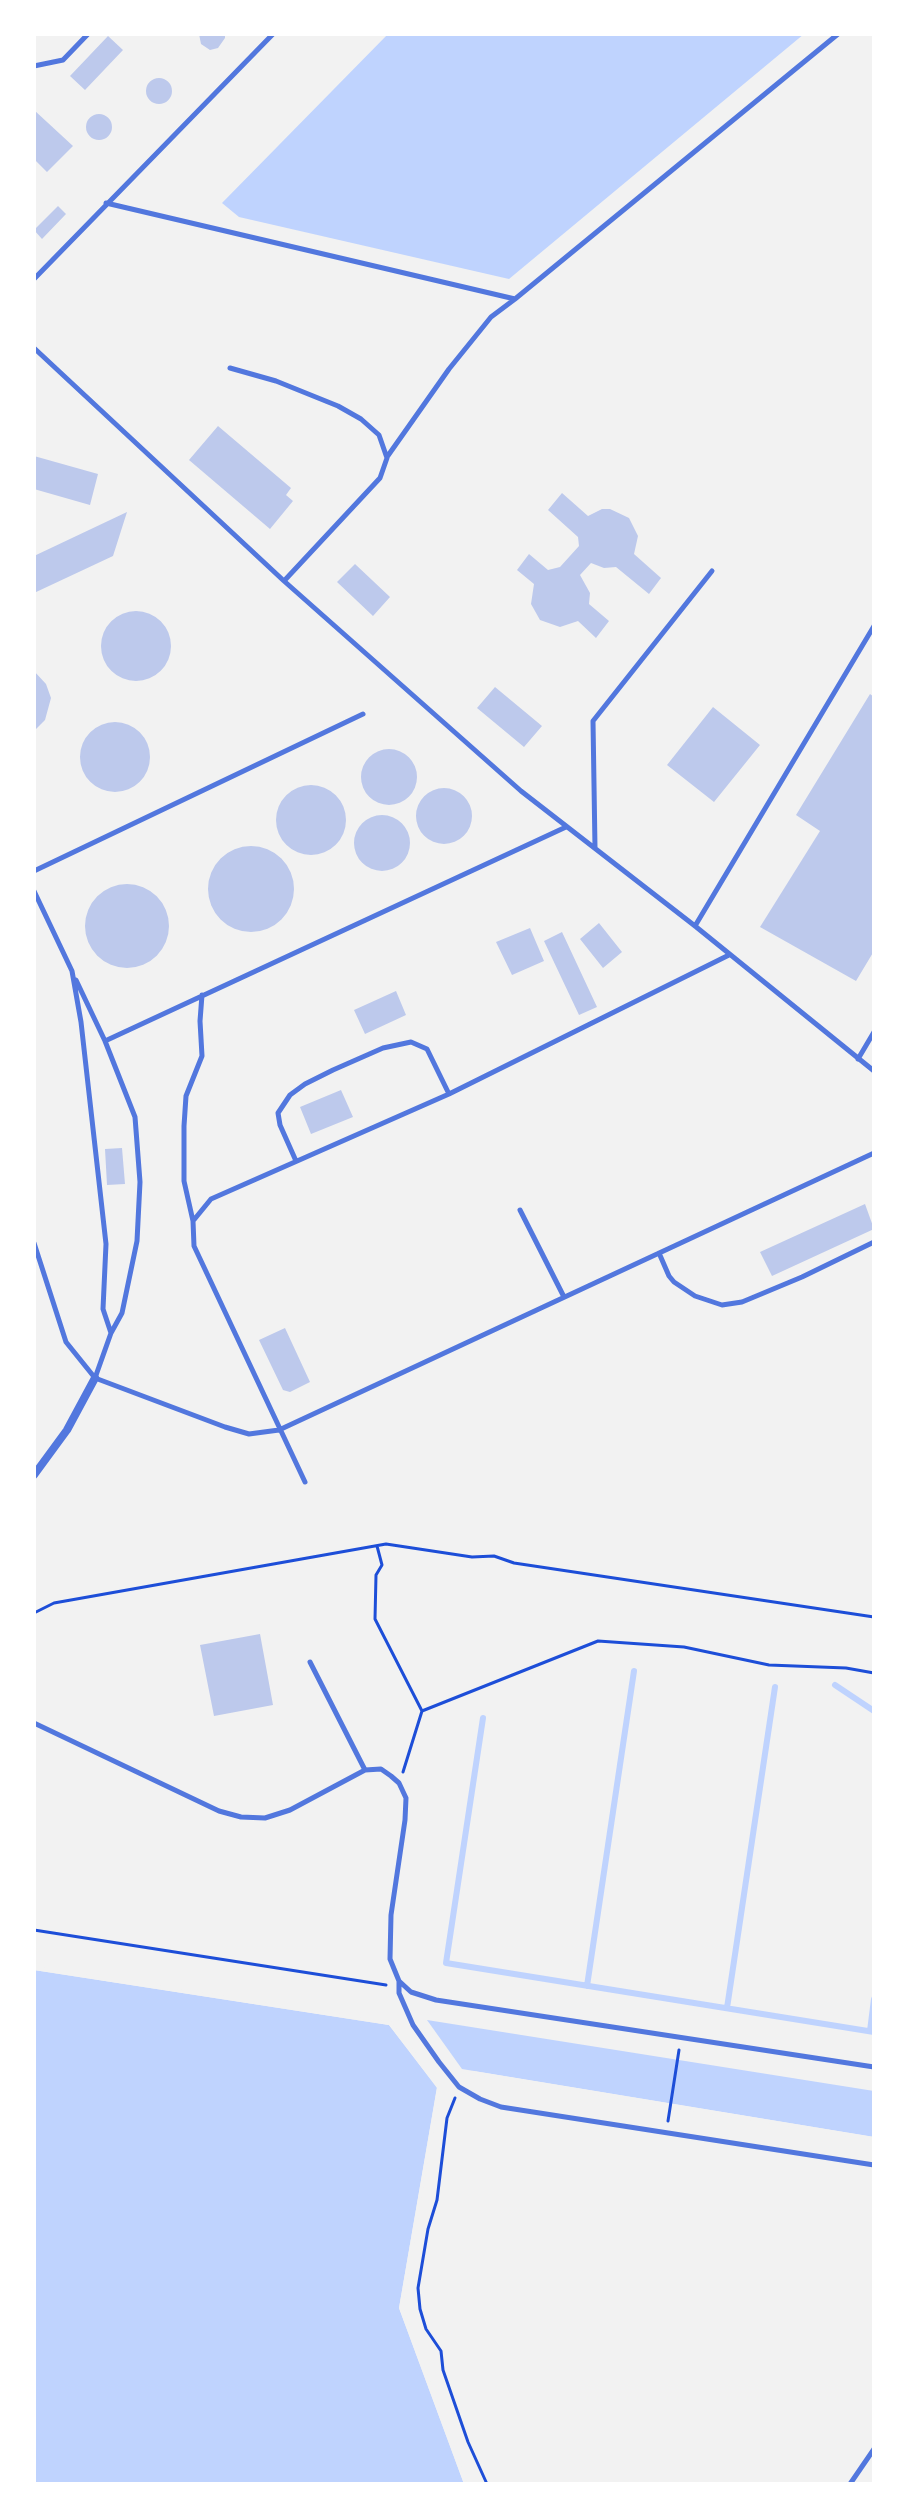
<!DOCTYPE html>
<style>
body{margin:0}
#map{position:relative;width:908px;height:2518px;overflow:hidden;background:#f2f2f2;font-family:Helvetica,sans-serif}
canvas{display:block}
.frame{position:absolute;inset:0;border:36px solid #fff;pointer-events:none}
</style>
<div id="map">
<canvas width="908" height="2518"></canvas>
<div class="frame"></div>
</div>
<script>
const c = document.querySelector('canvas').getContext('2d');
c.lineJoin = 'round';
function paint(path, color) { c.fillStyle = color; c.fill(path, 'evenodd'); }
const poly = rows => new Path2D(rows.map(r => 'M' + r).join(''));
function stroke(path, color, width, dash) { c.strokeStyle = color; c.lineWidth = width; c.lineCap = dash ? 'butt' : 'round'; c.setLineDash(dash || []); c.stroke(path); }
paint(poly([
 [388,34,804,34,509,279,239,217,222,203],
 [34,1970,389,2025,437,2087,399,2308,464,2484,34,2484],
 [427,2020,874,2091,874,2137,462,2069]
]), '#bfd3fe');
paint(poly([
 [34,1966,392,2022,441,2087,403,2307,468,2484,464,2484,399,2308,437,2088,389,2025,34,1970],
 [473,2071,874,2137,874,2141,475,2075]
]), '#f2f2f2');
stroke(poly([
 [835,1685,874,1711],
 [483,1718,446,1963,874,2032],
 [587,1986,634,1671],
 [727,2008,775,1687],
 [870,2031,874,1999]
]), '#bfd3fe', 6);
paint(poly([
 [199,34,225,34,225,38,218,48,210,50,201,44],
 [108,36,123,50,85,90,70,76],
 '146 91a13 13 0 1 1 26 0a13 13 0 1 1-26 0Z',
 [34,110,73,146,47,172,34,159],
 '86 127a13 13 0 1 1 26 0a13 13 0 1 1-26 0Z',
 [58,206,66,214,42,239,34,230],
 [218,426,291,488,286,495,293,501,270,529,189,460],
 [34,456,98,474,90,505,34,489],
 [562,493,588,516,602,509,610,509,629,518,638,536,634,554,661,578,649,594,616,567,604,568,591,563,580,575,590,593,589,604,609,621,596,638,578,621,560,627,540,620,531,604,534,584,517,570,529,554,548,570,560,567,579,546,578,537,548,510],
 [127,512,113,556,34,593,34,556],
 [355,564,390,597,373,616,337,582],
 '101 646a35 35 0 1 1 70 0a35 35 0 1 1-70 0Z',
 [34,671,46,684,51,698,45,720,34,731],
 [495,687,542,726,524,747,477,708],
 [870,694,874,697,874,951,856,981,760,927,820,831,796,815],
 [713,707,760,745,714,802,667,765],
 '80 757a35 35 0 1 1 70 0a35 35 0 1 1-70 0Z',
 '361 777a28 28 0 1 1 56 0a28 28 0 1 1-56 0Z',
 '276 820a35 35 0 1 1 70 0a35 35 0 1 1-70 0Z',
 '416 816a28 28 0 1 1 56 0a28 28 0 1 1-56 0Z',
 '354 843a28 28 0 1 1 56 0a28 28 0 1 1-56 0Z',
 '208 889a43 43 0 1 1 86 0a43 43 0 1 1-86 0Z',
 '85 926a42 42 0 1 1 84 0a42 42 0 1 1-84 0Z',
 [599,923,622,952,603,968,580,939],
 [530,928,544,961,512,975,496,942],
 [562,932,597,1007,579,1015,544,941],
 [396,991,406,1015,365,1034,354,1010],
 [341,1090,353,1117,311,1134,300,1107],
 [122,1148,125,1184,107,1185,105,1149],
 [865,1204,874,1229,772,1276,760,1252],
 [285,1328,310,1382,290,1392,283,1390,259,1340],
 [260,1634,273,1705,214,1716,200,1645]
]), '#bdc9ec');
stroke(poly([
 [377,1546,382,1565,376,1575,375,1619,422,1711],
 [34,1613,54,1603,386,1544,472,1557,494,1556,514,1563,874,1617],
 [403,1772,422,1711,598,1641,684,1647,769,1665,846,1668,874,1673],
 [34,1930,386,1985],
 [455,2098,447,2118,437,2200,428,2229,418,2288,420,2309,426,2329,441,2351,443,2370,468,2442,487,2484],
 [668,2121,679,2050]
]), '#1d4ed8', 3);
stroke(poly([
 [34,66,63,60,88,34],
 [106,203,515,299,838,34],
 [34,279,273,34],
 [34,348,284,581,521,791,695,926,874,1071],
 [230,368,276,381,338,406,361,419,379,435,387,458,380,478,284,581],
 [387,457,449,369,491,317,515,299],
 [595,848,593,721,712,571],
 [34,871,363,714],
 [34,891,72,971],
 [695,926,874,626],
 [72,971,81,1022,106,1244,103,1309,111,1333,95,1378],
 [76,980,105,1041],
 [202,995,200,1021,202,1056,186,1096,184,1126,184,1181,193,1221,194,1246,305,1482],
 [858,1059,874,1032],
 [296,1161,280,1125,278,1113,290,1095,305,1084,333,1070,383,1048,411,1042,427,1049,449,1094],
 [520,1210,564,1297],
 [193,1221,211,1199,449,1094,729,955],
 [34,1243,66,1342,95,1378],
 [659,1253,669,1276,674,1282,695,1296,722,1305,742,1302,802,1277,874,1242],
 [111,1333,122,1313,137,1241,140,1182,135,1117,105,1041,566,827],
 [95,1378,225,1427,249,1434,279,1430,874,1153],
 [310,1662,365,1770],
 [34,1723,219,1811,241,1817,265,1818,290,1810,365,1770,381,1769,391,1776,399,1783,406,1798,405,1820,391,1915,390,1959,399,1981,411,1992,436,2000,874,2067],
 [399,1982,399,1993,413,2025,439,2062,459,2087,480,2099,501,2107,874,2165],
 [850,2484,874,2449]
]), '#5277de', 5);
stroke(poly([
 [34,1475,67,1430,95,1378]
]), '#5277de', 8);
</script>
